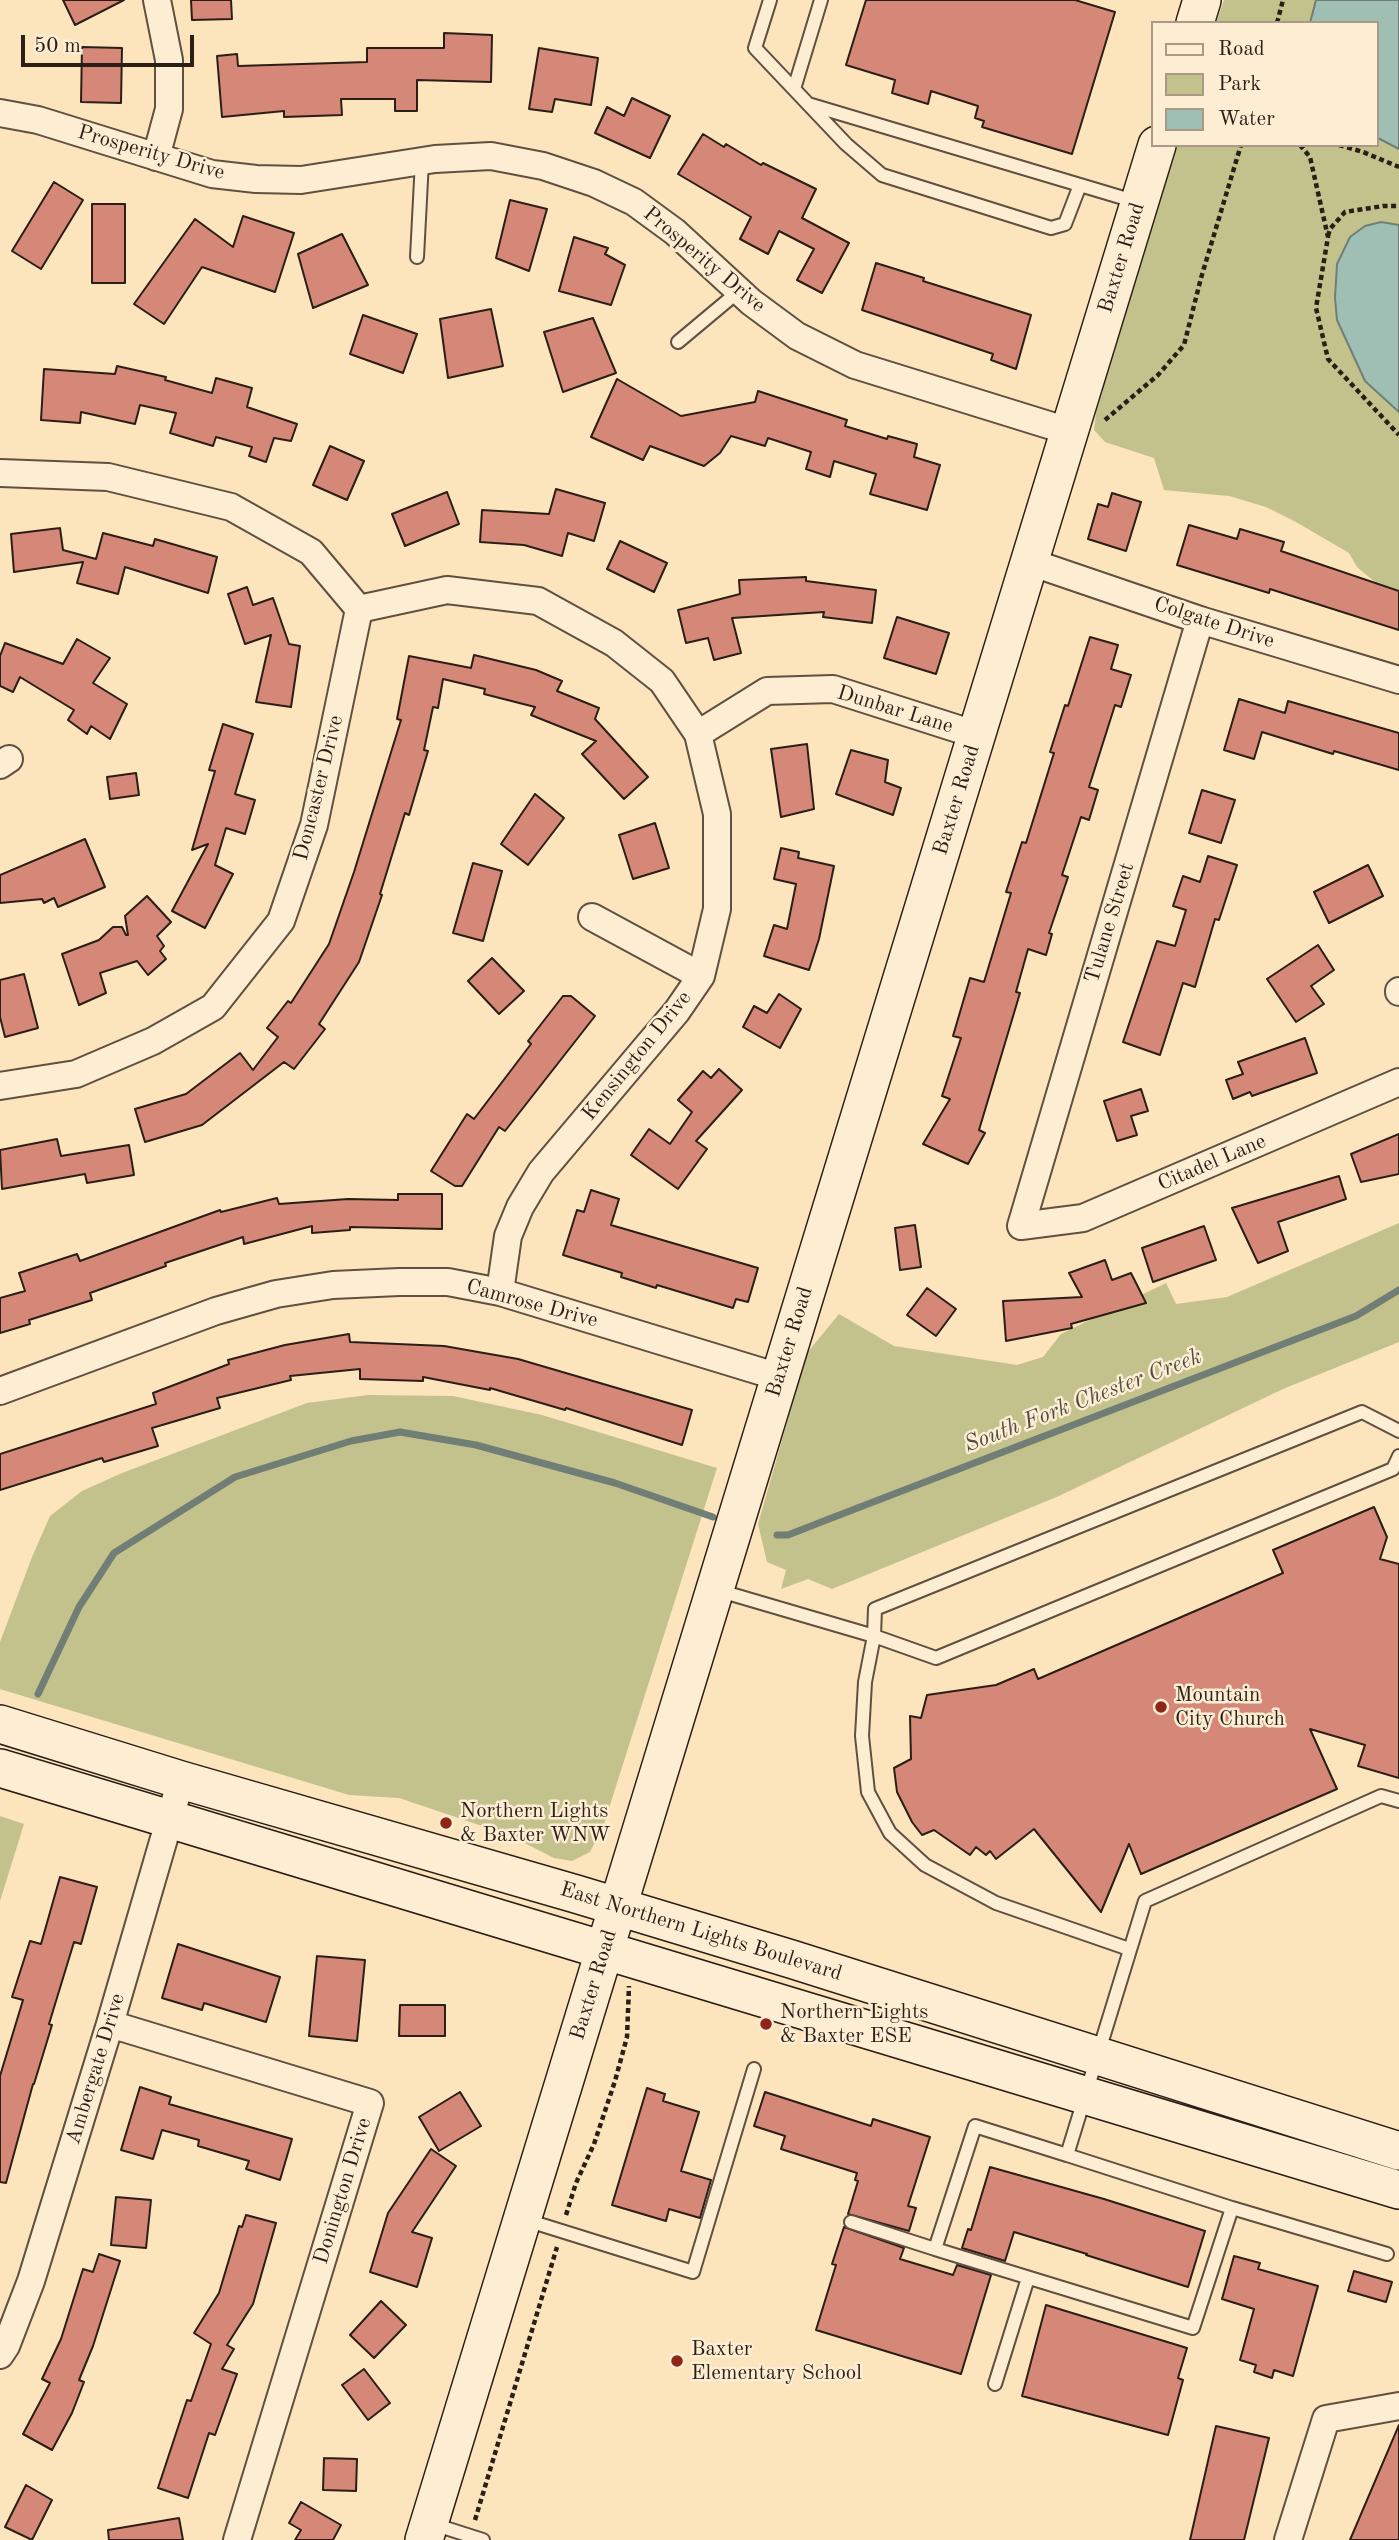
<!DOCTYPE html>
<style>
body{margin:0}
#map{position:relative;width:1399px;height:2540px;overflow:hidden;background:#fce4bc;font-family:"Old Standard TT",serif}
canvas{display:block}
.legend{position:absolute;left:1151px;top:21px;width:228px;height:126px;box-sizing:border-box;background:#fdedd3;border:2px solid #a99a87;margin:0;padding:9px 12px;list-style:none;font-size:21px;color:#2b1e16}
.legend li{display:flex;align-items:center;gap:14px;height:35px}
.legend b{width:35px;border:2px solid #a99a87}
.scale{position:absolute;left:21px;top:35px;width:173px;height:32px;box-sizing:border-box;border:4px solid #2b1e16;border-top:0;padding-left:9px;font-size:21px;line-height:24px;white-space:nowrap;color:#2b1e16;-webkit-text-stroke:5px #fdedd3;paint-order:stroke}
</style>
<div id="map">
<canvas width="1399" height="2540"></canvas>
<ul class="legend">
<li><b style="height:9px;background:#fdedd3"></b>Road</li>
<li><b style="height:19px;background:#c3c28d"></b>Park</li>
<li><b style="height:19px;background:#9fbeb4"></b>Water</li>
</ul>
<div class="scale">50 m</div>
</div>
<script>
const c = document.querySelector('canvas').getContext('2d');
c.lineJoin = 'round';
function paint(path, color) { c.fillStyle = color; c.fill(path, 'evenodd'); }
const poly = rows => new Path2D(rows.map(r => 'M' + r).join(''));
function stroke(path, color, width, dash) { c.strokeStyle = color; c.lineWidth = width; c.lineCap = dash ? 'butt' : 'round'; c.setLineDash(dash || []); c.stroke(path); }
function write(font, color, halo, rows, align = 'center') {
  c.font = font + ' "Old Standard TT",serif'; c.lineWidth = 5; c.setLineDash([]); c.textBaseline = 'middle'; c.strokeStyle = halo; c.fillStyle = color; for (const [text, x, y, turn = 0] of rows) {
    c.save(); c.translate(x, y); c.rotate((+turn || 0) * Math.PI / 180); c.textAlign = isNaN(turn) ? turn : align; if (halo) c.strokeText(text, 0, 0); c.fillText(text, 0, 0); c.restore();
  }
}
paint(poly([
 [1224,0,1316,0,1310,23,1216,23],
 [1376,137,1399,149,1399,225,1381,222,1365,226,1395,409,1399,412,1399,602,1357,567,1349,553,1296,522,1266,507,1229,496,1164,490,1154,458,1105,442,1094,430,1096,413,1103,390,1101,389,1126,291,1175,145,1376,145],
 [1399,1223,1399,1342,1283,1389,1059,1496,832,1589,808,1579,781,1589,786,1570,767,1562,758,1524,807,1353,839,1314,894,1346,1017,1365,1043,1357,1061,1334,1166,1283,1176,1304,1227,1297],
 [368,1395,453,1396,542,1415,717,1468,603,1827,590,1852,572,1861,554,1858,509,1835,399,1798,349,1795,0,1689,0,1642,32,1557,50,1516,82,1491,122,1473,307,1403],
 [0,1816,24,1824,0,1901]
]), '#c3c28d');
const water = poly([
 [1316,0,1399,0,1399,149,1376,137,1376,23,1310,23,1316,0],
 [1381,222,1399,225,1399,412,1365,381,1337,320,1335,298,1337,264,1350,237,1365,226,1381,222]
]);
paint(water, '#9fbeb4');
stroke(water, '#717e75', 2);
stroke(poly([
 [777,1535,788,1535,829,1519,1356,1316,1399,1290],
 [38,1694,79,1607,114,1553,235,1477,351,1441,400,1432,476,1445,615,1483,713,1517]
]), '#717e75', 7);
const building = poly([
 [63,0,124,0,75,25,63,0],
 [191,0,231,0,232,19,192,20,191,0],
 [866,0,1075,0,1115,12,1072,154,982,127,984,121,975,118,978,106,931,91,928,104,892,93,895,80,846,65,866,0],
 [444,33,492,35,491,82,417,80,417,111,395,111,395,99,341,99,342,115,284,117,284,111,222,117,217,56,237,54,238,66,367,62,367,48,444,48,444,33],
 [82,47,122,48,121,103,81,102,82,47],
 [539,48,598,58,591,105,555,99,552,112,529,109,539,48],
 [632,98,670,116,650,158,595,133,607,107,624,116,632,98],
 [703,134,724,147,726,144,761,165,763,163,816,189,802,218,849,243,822,293,797,280,814,249,779,231,768,254,740,239,751,217,678,174,703,134],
 [54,182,83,200,41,269,12,251,54,182],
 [510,200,547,209,529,271,496,258,510,200],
 [92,204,125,204,125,283,92,283,92,204],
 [243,216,294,233,275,292,202,267,164,324,134,304,195,219,233,247,243,216],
 [342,234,368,285,313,308,298,254,342,234],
 [574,237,608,248,605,254,625,265,611,305,559,291,574,237],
 [876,263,924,278,923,281,1031,315,1016,369,991,360,993,354,862,310,876,263],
 [491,309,503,366,448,378,440,319,491,309],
 [363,315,417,334,403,373,350,354,363,315],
 [593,318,616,373,563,392,544,332,593,318],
 [117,366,166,377,165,380,212,393,216,378,252,388,247,407,297,424,291,441,274,438,266,462,249,456,252,447,216,437,213,446,170,433,176,413,140,405,135,424,81,412,80,423,41,420,44,369,115,374,117,366],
 [617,379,681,416,755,402,758,391,847,420,845,426,887,439,888,436,917,444,914,457,940,465,927,510,870,494,876,474,834,461,830,477,806,469,811,452,768,438,765,446,731,436,720,453,704,466,650,446,643,460,591,437,617,379],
 [330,446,364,461,347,500,313,485,330,446],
 [556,489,605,503,594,541,568,533,562,556,524,545,480,542,482,510,549,514,556,489],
 [447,492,459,524,405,546,392,514,447,492],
 [1112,493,1141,502,1126,551,1088,539,1098,504,1108,507,1112,493],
 [1189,525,1237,539,1240,529,1284,542,1281,551,1399,591,1399,630,1270,589,1269,593,1177,565,1189,525],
 [60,528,63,550,96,559,103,533,153,546,155,539,217,557,208,593,125,567,118,594,77,583,83,562,14,572,11,534,60,528],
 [620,541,667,563,654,592,607,569,620,541],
 [806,577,806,581,876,590,872,623,823,617,824,612,732,618,741,653,714,660,708,638,686,643,678,610,740,594,739,580,806,577],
 [247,587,253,605,273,598,289,644,300,646,291,707,256,702,271,635,245,644,228,594,247,587],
 [897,617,949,633,936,674,884,658,897,617],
 [1090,637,1118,645,1111,669,1131,675,1121,707,1115,705,1089,787,1098,790,1089,820,1081,817,1062,875,1068,877,1049,933,1052,934,1046,955,1028,949,1016,992,1020,993,979,1130,985,1133,968,1164,923,1144,950,1099,942,1096,961,1038,953,1036,970,978,984,982,1011,893,1006,892,1022,842,1026,843,1054,753,1050,752,1065,705,1068,706,1090,637],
 [77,639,110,658,93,683,127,704,110,739,91,726,87,734,68,720,74,710,20,677,13,692,0,686,0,656,5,643,63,664,77,639],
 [474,655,536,670,562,681,557,691,599,708,595,719,648,777,624,799,582,754,596,741,531,715,535,707,484,694,485,689,443,679,438,708,433,707,424,750,428,751,409,815,405,813,380,894,382,895,359,962,319,1024,325,1029,294,1069,284,1062,202,1125,145,1142,135,1109,186,1094,240,1053,253,1070,278,1037,267,1028,288,1001,291,1003,329,944,354,872,401,720,397,719,409,656,471,668,474,655],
 [1239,699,1285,713,1288,701,1399,733,1399,770,1334,751,1333,754,1262,732,1254,759,1224,750,1239,699],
 [223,724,253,734,235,794,255,800,245,834,226,828,215,865,233,874,205,928,172,911,208,844,192,850,215,771,209,770,223,724],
 [807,744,814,809,781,817,771,749,807,744],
 [851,750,888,760,885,782,901,788,893,815,836,794,851,750],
 [136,773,139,795,110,799,107,777,136,773],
 [1202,790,1235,800,1221,843,1189,833,1202,790],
 [535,794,564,818,528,865,501,844,535,794],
 [655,823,669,868,633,879,619,835,655,823],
 [85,839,105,887,58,907,54,898,44,903,42,899,0,903,0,875,85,839],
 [781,848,799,852,798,858,834,866,819,939,809,970,764,956,774,925,787,929,796,884,774,879,781,848],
 [1208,856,1237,865,1219,920,1215,919,1195,987,1183,983,1160,1055,1123,1042,1157,941,1175,946,1186,910,1173,906,1183,876,1200,882,1208,856],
 [473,863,502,871,483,941,453,933,473,863],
 [1368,865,1383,896,1329,923,1314,892,1368,865],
 [147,896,171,922,157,936,164,946,160,951,166,959,148,975,137,961,100,973,106,993,79,1005,62,954,99,940,113,927,122,927,126,935,128,935,125,916,147,896],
 [1318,945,1334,970,1311,986,1324,1004,1296,1022,1267,979,1318,945],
 [492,958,524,991,499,1014,468,981,492,958],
 [24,974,38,1028,5,1037,0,1017,0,980,24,974],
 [779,994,801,1009,780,1048,743,1027,754,1006,767,1013,779,994],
 [563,996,571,996,595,1016,505,1131,499,1127,462,1186,455,1186,431,1171,467,1114,474,1119,531,1044,528,1041,563,996],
 [1305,1038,1317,1073,1252,1096,1250,1092,1233,1099,1226,1080,1243,1074,1238,1062,1305,1038],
 [719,1069,742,1090,696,1141,707,1149,678,1189,631,1155,649,1129,670,1144,692,1112,678,1100,703,1071,711,1078,719,1069],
 [1141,1089,1148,1111,1131,1116,1137,1135,1117,1141,1104,1101,1141,1089],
 [1399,1134,1399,1174,1361,1182,1351,1154,1399,1134],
 [57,1139,61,1156,129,1145,134,1175,87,1183,85,1174,2,1189,0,1150,57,1139],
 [1339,1176,1346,1199,1278,1222,1288,1251,1258,1263,1232,1208,1339,1176],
 [591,1190,619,1199,611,1225,758,1268,748,1302,736,1299,733,1308,657,1285,656,1288,621,1277,622,1273,563,1255,577,1210,584,1212,591,1190],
 [398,1194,442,1194,442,1229,350,1227,350,1230,312,1233,312,1226,244,1244,243,1237,165,1263,166,1266,90,1293,92,1300,29,1320,30,1324,0,1333,0,1298,25,1291,19,1273,77,1254,80,1261,220,1210,221,1212,277,1198,279,1204,348,1199,398,1200,398,1194],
 [915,1225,921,1267,900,1270,895,1228,915,1225],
 [1204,1226,1216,1260,1153,1282,1142,1248,1204,1226],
 [1105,1260,1112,1280,1131,1273,1146,1303,1071,1324,1072,1328,1006,1341,1003,1301,1082,1297,1069,1273,1105,1260],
 [927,1288,956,1309,936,1336,907,1315,927,1288],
 [349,1334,350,1342,444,1346,518,1359,692,1410,682,1445,566,1408,565,1410,490,1388,490,1390,423,1377,423,1381,360,1379,360,1369,290,1376,291,1380,217,1398,220,1408,152,1428,158,1446,104,1462,102,1458,0,1490,0,1454,156,1404,153,1393,229,1364,228,1360,285,1345,349,1334],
 [1374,1507,1387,1537,1380,1559,1399,1564,1399,1778,1358,1766,1365,1745,1310,1729,1337,1789,1141,1874,1129,1844,1101,1912,1034,1829,996,1859,990,1851,986,1855,976,1847,970,1855,934,1830,922,1835,912,1822,897,1792,894,1768,911,1759,910,1716,921,1718,927,1695,996,1685,1034,1669,1038,1679,1283,1573,1273,1550,1374,1507],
 [60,1877,97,1887,81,1944,74,1942,49,2024,52,2025,34,2084,33,2084,6,2183,0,2182,0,2076,23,2000,12,1997,30,1941,41,1944,60,1877],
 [178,1944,280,1977,266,2022,204,2003,202,2010,162,1998,178,1944],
 [317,1956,365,1960,357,2041,309,2036,317,1956],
 [400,2005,445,2005,445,2036,399,2036,400,2005],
 [140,2087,171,2097,169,2104,292,2139,280,2180,246,2169,249,2161,198,2146,199,2140,162,2130,153,2159,121,2150,140,2087],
 [647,2088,665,2094,663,2101,699,2112,681,2171,711,2180,700,2218,669,2209,666,2221,612,2205,647,2088],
 [460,2092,481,2126,439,2151,419,2117,460,2092],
 [765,2092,871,2126,873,2119,930,2137,908,2206,916,2208,909,2231,848,2214,858,2181,855,2180,857,2173,781,2149,785,2136,754,2126,765,2092],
 [431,2149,456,2166,412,2232,432,2238,417,2287,370,2272,388,2213,431,2149],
 [990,2167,1104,2199,1205,2231,1188,2287,1086,2255,1087,2254,1014,2232,1005,2261,962,2248,968,2229,971,2230,990,2167],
 [116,2197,151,2200,146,2248,111,2245,116,2197],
 [246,2215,276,2223,253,2304,227,2345,234,2349,222,2369,237,2374,215,2435,209,2433,188,2498,158,2488,187,2400,191,2401,211,2344,194,2333,219,2293,239,2226,242,2227,246,2215],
 [844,2227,904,2248,900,2259,953,2275,957,2265,991,2275,961,2374,816,2330,836,2265,832,2264,844,2227],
 [99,2254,120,2261,93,2346,79,2380,84,2382,72,2413,52,2450,23,2434,50,2383,42,2379,61,2339,83,2269,93,2272,99,2254],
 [1234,2256,1260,2263,1258,2269,1318,2286,1293,2376,1274,2370,1272,2378,1254,2372,1256,2365,1240,2360,1254,2309,1222,2299,1234,2256],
 [1354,2271,1392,2282,1386,2302,1348,2291,1354,2271],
 [381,2301,406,2325,374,2358,350,2335,381,2301],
 [1046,2305,1187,2348,1178,2378,1183,2380,1168,2435,1022,2396,1046,2305],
 [364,2369,390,2403,368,2420,342,2385,364,2369],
 [1399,2425,1399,2540,1350,2540,1399,2425],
 [1216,2426,1269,2438,1244,2540,1190,2540,1216,2426],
 [324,2458,357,2459,356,2491,323,2490,324,2458],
 [26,2485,52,2500,32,2540,5,2527,26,2485],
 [301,2502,341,2525,333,2540,295,2540,301,2530,289,2523,301,2502],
 [179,2518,183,2540,109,2540,108,2530,179,2518]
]);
paint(building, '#d58878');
stroke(building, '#2b1e16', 2);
const lane = poly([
 [770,0,755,48,846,144,882,175,1051,228,1065,224,1080,185,808,104],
 [794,89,821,0],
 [1080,185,1137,202],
 [417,257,422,161],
 [678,342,739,291],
 [717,1590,874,1636,936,1658,1393,1469,1399,1456],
 [1129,1949,996,1903,925,1865,890,1833,868,1792,862,1736,865,1682,874,1636,875,1609,1362,1412,1399,1431],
 [1067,2155,1232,2208,1193,2328,935,2249,975,2126,1067,2155,1145,1901,1381,1796,1399,1801],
 [1232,2208,1387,2254],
 [526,2220,693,2272,754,2069],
 [851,2222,935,2249],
 [995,2384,1028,2278],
 [433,2524,483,2540]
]);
const street = poly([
 [0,113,38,120,212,174,256,179,301,180,435,159,491,156,543,166,594,183,634,202,675,232,751,302,797,336,855,365,1068,431],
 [156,157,169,109,169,60,157,0],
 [0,473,108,477,231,507,311,552,359,609],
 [1030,562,1200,620,1399,680],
 [359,609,447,590,538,601,614,643,662,681,698,734,717,814,717,909,701,976,677,1011,541,1172,520,1207,508,1236,500,1292],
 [1200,620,1021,1226,1083,1218,1399,1082],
 [698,734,767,691,833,689,977,735],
 [0,765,9,759],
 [592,917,701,976],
 [1399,991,1399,992],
 [0,1086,76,1074,153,1041,213,1007,281,921,314,825,359,609],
 [0,1391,216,1311,276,1294,333,1285,399,1282,448,1282,500,1292,779,1377],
 [110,2024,370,2103,237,2540],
 [0,2355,6,2346,31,2281,110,2024,181,1780],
 [1288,2540,1326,2419,1399,2406]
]);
const secondary = poly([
 [1195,23,1202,0],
 [0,1724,181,1780,576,1894,791,1959,1399,2151],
 [0,1768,1399,2190],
 [424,2540,1157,145]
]);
stroke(lane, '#5f5040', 16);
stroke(street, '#5f5040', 30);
stroke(secondary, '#2b1e16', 40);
stroke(poly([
 [1277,23,1283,0],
 [1300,145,1310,157,1328,237,1316,308,1328,359,1399,435],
 [1339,145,1363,152,1399,167],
 [1328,236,1330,229,1345,212,1383,206,1399,206],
 [1105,420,1158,375,1184,345,1201,278,1241,145],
 [566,2215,576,2183,594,2144,615,2081,627,2037,629,1986],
 [475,2520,557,2247]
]), '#2b1e16', 4.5, [5, 3.5]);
stroke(lane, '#fdedd3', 12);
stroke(street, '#fdedd3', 26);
stroke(secondary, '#fdedd3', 37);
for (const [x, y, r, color] of [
 [1161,1707,7,"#8f2418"],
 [446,1823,7,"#8f2418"],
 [766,2024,7,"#8f2418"],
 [677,2361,7,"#8f2418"]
]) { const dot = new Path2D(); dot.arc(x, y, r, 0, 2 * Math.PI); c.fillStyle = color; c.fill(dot); stroke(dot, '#fdedd3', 2.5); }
write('21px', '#2b1e16', '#fdedd3', [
 ["Prosperity Drive",151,153,16],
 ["Baxter Road",1122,258,-73],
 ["Prosperity Drive",704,260,40],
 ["Colgate Drive",1214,623,18],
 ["Dunbar Lane",895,710,17],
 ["Doncaster Drive",319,788,-76],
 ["Baxter Road",957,800,-73],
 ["Tulane Street",1110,923,-73],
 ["Kensington Drive",637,1056,-51],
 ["Citadel Lane",1212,1163,-23],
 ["Camrose Drive",532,1304,15],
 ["Baxter Road",790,1342,-73],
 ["East Northern Lights Boulevard",701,1932,17],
 ["Baxter Road",594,1985,-73],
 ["Ambergate Drive",96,2069,-73],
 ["Donington Drive",343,2191,-73]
]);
write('21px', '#2b1e16', '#fdedd3', [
 ["Mountain",1175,1695],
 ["City Church",1175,1719],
 ["Northern Lights",460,1811],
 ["& Baxter WNW",460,1835],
 ["Northern Lights",780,2012],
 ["& Baxter ESE",780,2036],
 ["Baxter",691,2349],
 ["Elementary School",691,2373]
], 'left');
write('italic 23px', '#4e4e45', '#fdedd3', [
 ["South Fork Chester Creek",1083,1401,-21]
]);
</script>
